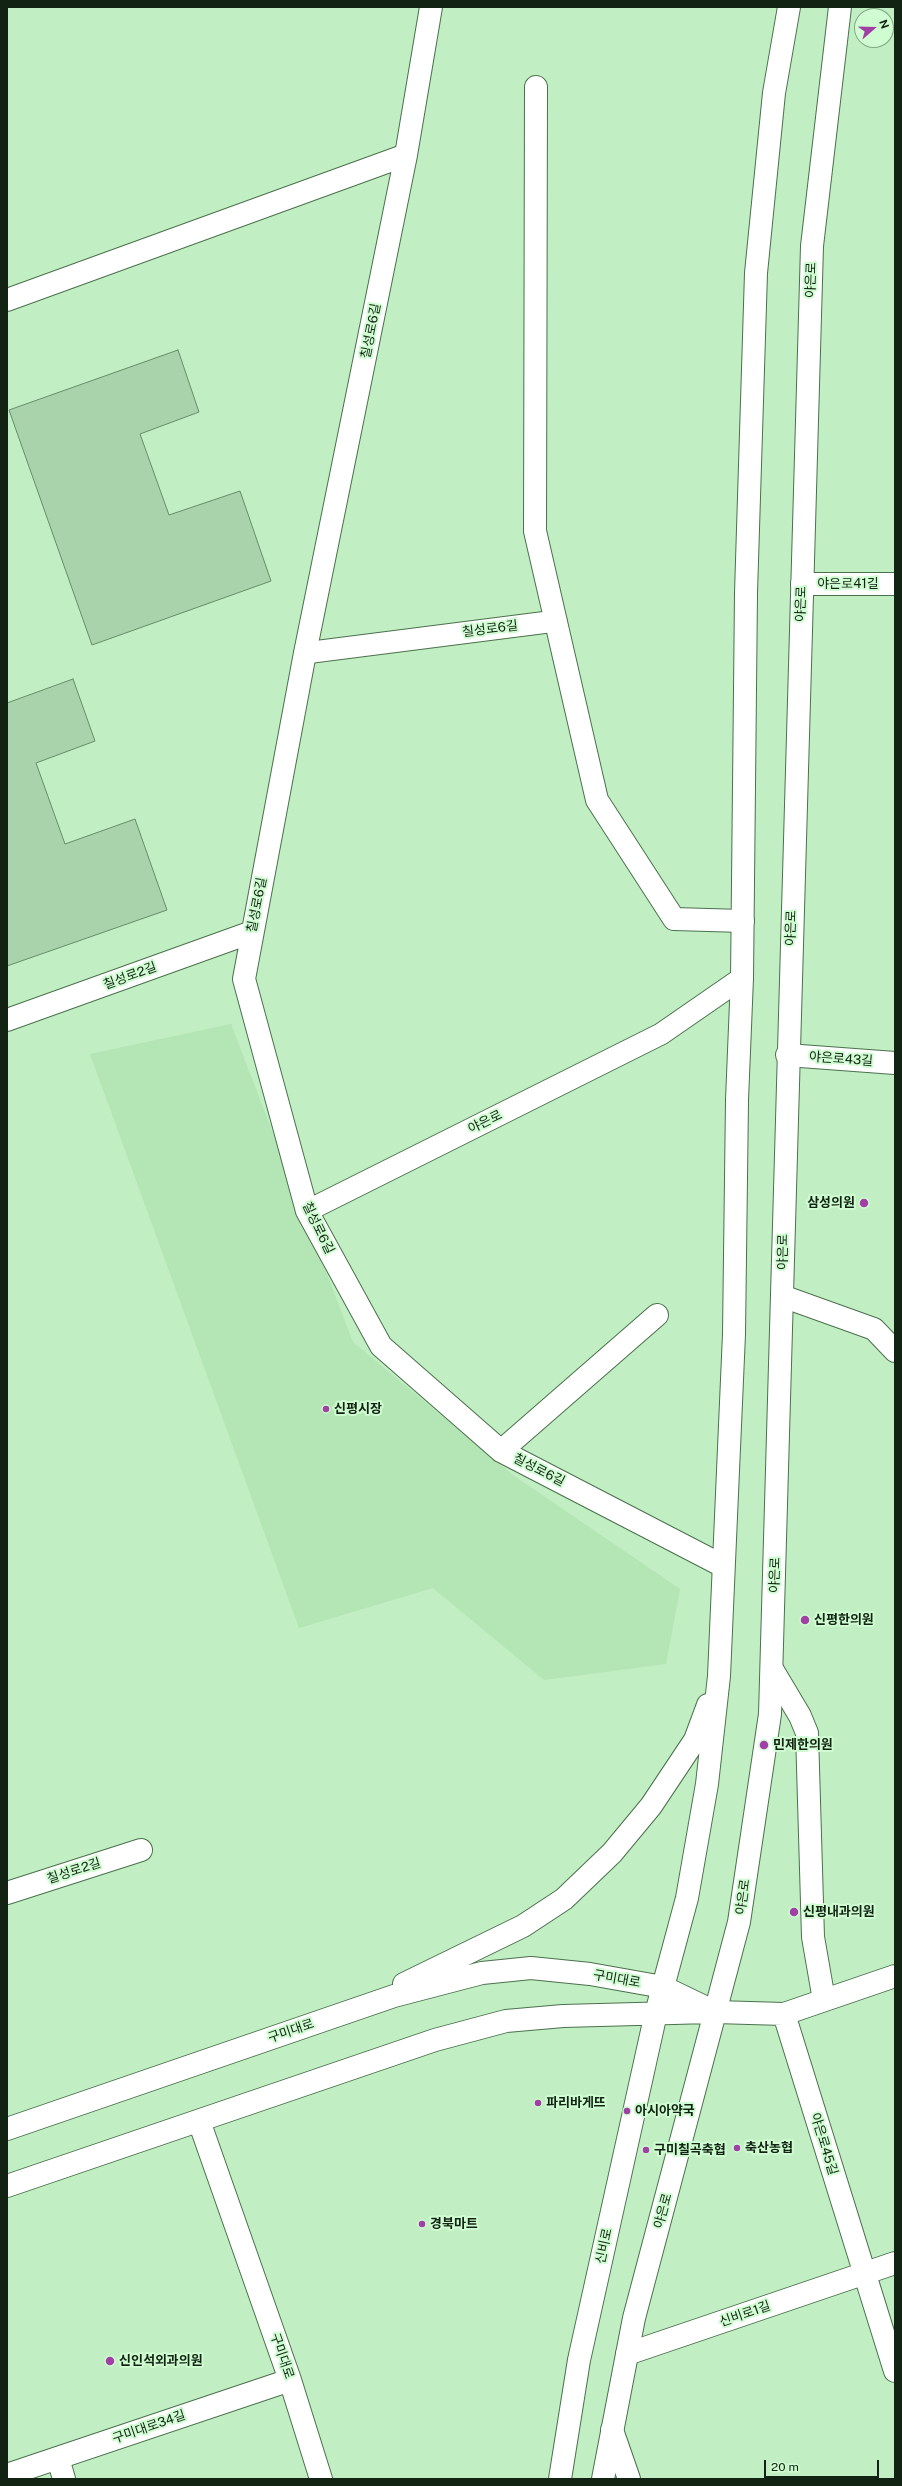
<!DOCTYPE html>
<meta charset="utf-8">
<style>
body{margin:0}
#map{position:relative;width:902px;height:2486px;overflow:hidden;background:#c2eec4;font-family:"Public Sans",sans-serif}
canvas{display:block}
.frame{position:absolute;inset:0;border:8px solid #122313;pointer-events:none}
.north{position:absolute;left:854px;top:8px;width:40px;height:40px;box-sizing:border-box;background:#cffcd1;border:1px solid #83a585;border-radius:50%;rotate:70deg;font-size:11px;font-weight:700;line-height:16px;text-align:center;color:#122313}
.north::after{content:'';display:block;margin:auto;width:14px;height:18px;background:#a13fa6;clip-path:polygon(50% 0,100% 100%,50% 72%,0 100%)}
.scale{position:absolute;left:764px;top:2460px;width:115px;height:18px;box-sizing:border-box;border:2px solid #122313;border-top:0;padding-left:5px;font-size:12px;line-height:14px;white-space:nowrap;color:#122313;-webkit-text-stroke:3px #cffcd1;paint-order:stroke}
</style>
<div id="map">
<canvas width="902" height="2486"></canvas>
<div class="frame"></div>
<div class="north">N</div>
<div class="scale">20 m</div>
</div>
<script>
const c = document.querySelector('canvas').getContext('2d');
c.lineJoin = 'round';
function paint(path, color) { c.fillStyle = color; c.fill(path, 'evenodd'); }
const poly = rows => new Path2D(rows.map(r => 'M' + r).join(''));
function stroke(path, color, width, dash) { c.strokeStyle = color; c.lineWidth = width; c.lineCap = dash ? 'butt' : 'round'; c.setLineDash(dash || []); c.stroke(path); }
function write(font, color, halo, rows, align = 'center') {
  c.font = font + ' "Public Sans","Noto Sans KR",sans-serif'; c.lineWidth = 4; c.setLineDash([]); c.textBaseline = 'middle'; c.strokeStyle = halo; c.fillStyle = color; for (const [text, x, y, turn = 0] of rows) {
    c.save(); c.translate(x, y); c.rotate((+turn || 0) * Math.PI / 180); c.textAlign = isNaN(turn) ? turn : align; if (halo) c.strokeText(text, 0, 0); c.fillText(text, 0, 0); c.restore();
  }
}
paint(poly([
 [231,1024,353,1342,513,1475,680,1589,666,1664,544,1680,433,1588,299,1628,90,1054]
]), '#b3e5b5');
const building = poly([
 [178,350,199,412,140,434,169,515,240,491,271,581,92,645,9,410,178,350],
 [73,679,95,741,36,763,65,844,135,819,167,910,7,966,7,703,73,679]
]);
paint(building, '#a9d4ab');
stroke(building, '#658d66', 1);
const service = poly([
 [305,653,556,621],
 [307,1211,661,1034,742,978]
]);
const minor = poly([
 [431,7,406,155,305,653,244,979,307,1211,381,1346,501,1451,723,1566],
 [536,87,535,531,597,800,674,919,743,921],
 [7,300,406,155],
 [802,584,895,584],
 [7,1020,252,932],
 [787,1055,895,1063],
 [782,1296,874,1329,895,1351],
 [501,1451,657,1315],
 [772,1669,800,1716,807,1733,813,1937,824,2000],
 [7,1893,141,1850],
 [715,2012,784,2014,895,1976],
 [784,2014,895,2371],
 [199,2121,290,2380,321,2479],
 [627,2354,895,2263],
 [612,2430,629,2479],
 [58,2458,64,2479],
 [7,2475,290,2380]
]);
const tertiary = poly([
 [404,1984,523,1926,564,1899,612,1853,651,1806,695,1740,708,1705],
 [7,2129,394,1996,482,1973,531,1968,590,1974,663,1987,715,2012],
 [7,2186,435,2040,506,2021,563,2016,710,2012],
 [560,2479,579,2360,656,2013,687,1898,707,1784,719,1676,734,1334,737,1100,742,978,746,593,756,273,774,93,789,7],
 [603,2479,634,2318,739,1922,770,1714,812,246,840,7]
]);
stroke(service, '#4a714c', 23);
stroke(minor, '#4a714c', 24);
stroke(tertiary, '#4a714c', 24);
stroke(service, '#fff', 21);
stroke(minor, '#fff', 22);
stroke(tertiary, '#fff', 22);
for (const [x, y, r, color] of [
 [864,1203,5,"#a13fa6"],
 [326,1409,4,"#a13fa6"],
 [805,1620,5,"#a13fa6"],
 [764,1745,5,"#a13fa6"],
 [794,1912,5,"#a13fa6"],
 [538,2103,4,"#a13fa6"],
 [627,2111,4,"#a13fa6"],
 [737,2148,4,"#a13fa6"],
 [646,2150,4,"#a13fa6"],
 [422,2224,4,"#a13fa6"],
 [110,2361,5,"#a13fa6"]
]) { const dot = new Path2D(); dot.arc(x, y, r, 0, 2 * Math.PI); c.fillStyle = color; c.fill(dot); stroke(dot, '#cffcd1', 1.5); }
write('13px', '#122313', '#cffcd1', [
 ["야은로",811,280,-88],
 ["칠성로6길",371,331,-79],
 ["야은로41길",848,584],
 ["야은로",801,604,-88],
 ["칠성로6길",490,629,-7],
 ["칠성로6길",257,905,-79],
 ["야은로",791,928,-88],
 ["칠성로2길",130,976,-20],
 ["야은로43길",841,1059,4],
 ["야은로",485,1122,-26],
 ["칠성로6길",318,1228,64],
 ["야은로",783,1252,-89],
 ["칠성로6길",539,1470,27],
 ["야은로",775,1575,-88],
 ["칠성로2길",74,1871,-18],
 ["야은로",743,1897,-82],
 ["구미대로",617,1979,10],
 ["구미대로",291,2031,-19],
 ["야은로45길",824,2144,73],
 ["야은로",663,2211,-75],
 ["신비로",604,2246,-78],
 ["신비로1길",745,2314,-19],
 ["구미대로",282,2356,71],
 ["구미대로34길",149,2427,-19]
]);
write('bold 13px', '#122313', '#cffcd1', [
 ["삼성의원",855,1203,"right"],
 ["신평시장",334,1409],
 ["신평한의원",814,1620],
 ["민제한의원",773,1745],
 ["신평내과의원",803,1912],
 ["파리바게뜨",546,2103],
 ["아시아약국",635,2111],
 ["축산농협",745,2148],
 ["구미칠곡축협",654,2150],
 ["경북마트",430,2224],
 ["신인석외과의원",119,2361]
], 'left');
</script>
